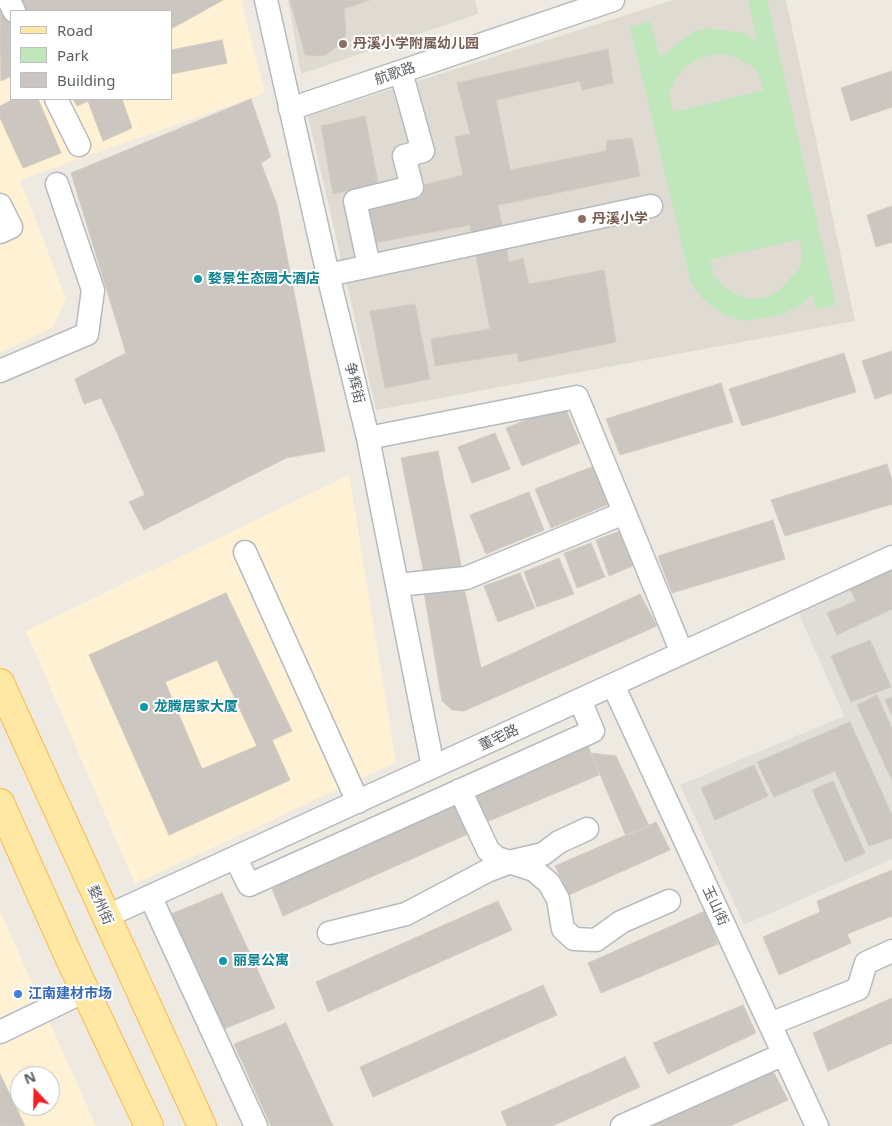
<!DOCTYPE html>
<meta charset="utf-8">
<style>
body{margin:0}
#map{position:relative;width:892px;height:1126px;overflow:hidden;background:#eeeae1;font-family:"Noto Sans",sans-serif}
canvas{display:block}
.legend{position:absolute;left:10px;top:10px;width:162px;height:90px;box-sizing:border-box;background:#fff;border:1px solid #bdbfc1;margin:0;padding:6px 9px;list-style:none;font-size:15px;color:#595f63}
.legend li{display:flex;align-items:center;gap:10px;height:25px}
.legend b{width:25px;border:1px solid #bdbfc1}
.north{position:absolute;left:10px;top:1066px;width:50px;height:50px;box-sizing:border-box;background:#fff;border:1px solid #bdbfc1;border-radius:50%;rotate:339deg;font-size:14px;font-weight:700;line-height:20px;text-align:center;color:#595f63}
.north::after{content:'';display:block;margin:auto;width:18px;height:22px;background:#f42023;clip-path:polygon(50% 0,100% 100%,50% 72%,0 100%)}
</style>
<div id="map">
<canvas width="892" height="1126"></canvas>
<ul class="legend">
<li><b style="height:6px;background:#ffe8a4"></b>Road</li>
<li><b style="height:14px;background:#bfe7bb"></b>Park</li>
<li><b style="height:14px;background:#cbc7c0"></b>Building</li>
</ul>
<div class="north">N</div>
</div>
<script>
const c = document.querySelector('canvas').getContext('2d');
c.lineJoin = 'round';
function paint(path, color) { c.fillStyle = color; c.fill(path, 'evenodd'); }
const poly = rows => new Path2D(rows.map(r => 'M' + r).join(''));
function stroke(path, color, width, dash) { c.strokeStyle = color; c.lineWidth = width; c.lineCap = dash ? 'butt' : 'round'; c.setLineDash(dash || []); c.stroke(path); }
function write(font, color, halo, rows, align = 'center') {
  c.font = font + ' "Noto Sans","Noto Sans SC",sans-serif'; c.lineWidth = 4; c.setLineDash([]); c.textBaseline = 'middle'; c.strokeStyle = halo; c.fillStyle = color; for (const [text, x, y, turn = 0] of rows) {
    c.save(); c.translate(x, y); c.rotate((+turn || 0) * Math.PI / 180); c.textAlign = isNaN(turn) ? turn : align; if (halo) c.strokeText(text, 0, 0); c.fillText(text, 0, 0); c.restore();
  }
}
paint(poly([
 [0,0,241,0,265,93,20,180,66,298,53,327,0,353],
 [11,11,171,11,171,99,11,99],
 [349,475,396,762,135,884,26,631],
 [0,911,96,1126,0,1126],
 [20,1076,50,1076,50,1106,20,1106]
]), '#fff1d4');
paint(poly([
 [892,570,892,859,744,925,680,785,844,716,799,614]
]), '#e1ddd9');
paint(poly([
 [288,0,475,0,478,14,301,74],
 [673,0,786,0,855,321,376,410,308,116]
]), '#e0dbd2');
paint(poly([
 [748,0,767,0,836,305,816,310,812,294,801,305,780,315,745,321,724,315,703,299,691,283,630,27,650,21,660,57,693,32,707,28,745,33,757,41],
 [718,54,732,56,747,63,757,71,764,90,673,112,669,94,675,80,686,66,701,58],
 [800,239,802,256,799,269,778,291,763,298,749,299,738,295,723,286,715,277,710,260]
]), '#bfe7bb');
const building = poly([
 [0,0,223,0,171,29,171,11,11,11,11,76,1,81,0,0],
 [290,0,370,0,344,9,346,33,341,44,325,55,312,56,305,55,290,0],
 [222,40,227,63,171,74,171,50,222,40],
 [608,49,613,83,582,90,580,81,496,100,510,170,606,151,607,141,632,138,640,176,498,205,509,262,523,258,529,284,604,270,616,342,519,362,517,353,435,366,431,339,490,329,470,225,374,243,368,208,422,197,420,186,463,175,455,137,470,134,457,83,608,49],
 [892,71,892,107,851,121,841,88,892,71],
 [14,99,38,99,61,153,23,168,0,118,0,106,14,99],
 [73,99,122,99,132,128,103,141,88,101,77,106,73,99],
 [251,99,271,157,261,163,277,205,325,451,286,458,144,530,129,502,145,495,101,398,84,404,75,379,126,353,71,173,251,99],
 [365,116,378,183,333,194,321,126,365,116],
 [892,206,892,242,876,247,867,215,892,206],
 [415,304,430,379,385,388,370,311,415,304],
 [892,351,892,393,875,399,862,361,892,351],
 [844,353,856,392,742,426,729,389,844,353],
 [721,383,733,422,620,455,606,419,721,383],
 [564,405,580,443,522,466,506,428,564,405],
 [495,433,510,469,472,483,458,447,495,433],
 [438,451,462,570,424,574,401,458,438,451],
 [887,464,892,481,892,504,785,536,771,500,887,464],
 [594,466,609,504,551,528,535,489,594,466],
 [529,492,544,530,486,554,470,515,529,492],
 [773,520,785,559,672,593,658,556,773,520],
 [623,530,637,564,609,576,596,540,623,530],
 [591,543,605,577,577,588,564,553,591,543],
 [559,558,574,594,537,607,524,572,559,558],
 [892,569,892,609,837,635,827,613,856,601,850,589,892,569],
 [520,573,535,608,498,622,484,586,520,573],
 [464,587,481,668,640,594,657,626,464,711,452,710,442,701,424,592,464,587],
 [226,593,292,731,272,740,290,780,169,835,89,655,226,593],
 [217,660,257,746,202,769,165,682,217,660],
 [870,640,891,687,851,702,831,656,870,640],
 [877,695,892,729,892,780,857,705,877,695],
 [892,697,892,715,885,700,892,697],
 [850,722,892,815,892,838,869,846,835,771,774,797,757,762,850,722],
 [587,743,599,775,482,824,469,795,587,743],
 [591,753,616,756,649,826,626,836,591,753],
 [754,765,768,796,715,820,701,788,754,765],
 [833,781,865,853,845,862,812,790,833,781],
 [454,805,468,834,283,916,271,886,454,805],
 [656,822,670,850,569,895,555,866,656,822],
 [892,870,892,916,847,934,851,943,779,975,763,937,820,912,817,901,892,870],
 [222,893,275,1008,224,1029,171,914,222,893],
 [498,901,512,930,328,1012,316,982,498,901],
 [705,911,718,944,601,993,588,963,705,911],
 [543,985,557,1015,373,1097,360,1067,543,985],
 [892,998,892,1043,828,1071,813,1033,892,998],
 [743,1005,756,1033,668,1074,653,1043,743,1005],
 [286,1023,333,1126,271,1126,234,1044,286,1023],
 [625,1057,640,1087,552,1126,507,1126,501,1112,625,1057],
 [773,1071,788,1100,730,1126,648,1126,773,1071],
 [0,1074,25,1126,0,1126,0,1074]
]);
paint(building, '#cbc7c0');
stroke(building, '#d3cbbf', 1);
const minor = poly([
 [9,0,14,11],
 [266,0,328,275,368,438,433,767],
 [56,99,79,145],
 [290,109,613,0],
 [0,205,11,227,0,232],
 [369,266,355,201,412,187,404,156,423,151,401,72],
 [328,275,651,206],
 [0,371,87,334,93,290,57,184],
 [368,438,577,397,682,653],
 [245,552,358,802],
 [397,585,466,578,624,513],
 [613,685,817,1126],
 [460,790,488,850,497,858,534,870,549,883,558,899,563,929,574,939,596,940,621,922,669,901],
 [236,859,249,885,593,731,580,700],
 [151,898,256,1126],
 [105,917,892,557],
 [329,933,406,914,487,871,513,861,543,854,559,842,587,829],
 [770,1024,858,989,866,963,892,951],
 [0,1032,85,991],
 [622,1126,784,1054]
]);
const major = poly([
 [0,683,202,1126],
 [0,803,70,959,149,1126]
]);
stroke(minor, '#b6babf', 25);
stroke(major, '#faba4d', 30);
stroke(minor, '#fff', 22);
stroke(major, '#ffe8a4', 28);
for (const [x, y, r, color] of [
 [343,44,5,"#8d6e63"],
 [582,219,5,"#8d6e63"],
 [198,279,5,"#0f9aa8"],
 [144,707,5,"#0f9aa8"],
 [223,961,5,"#0f9aa8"],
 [18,994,5,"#3f7fe0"]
]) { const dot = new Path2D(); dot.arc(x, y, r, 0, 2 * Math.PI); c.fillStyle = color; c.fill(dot); stroke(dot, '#fff', 2); }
write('bold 14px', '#785e54', '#fff', [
 ["丹溪小学附属幼儿园",353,44],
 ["丹溪小学",592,219]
], 'left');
write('14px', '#595f63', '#fff', [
 ["航歌路",395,74,-19],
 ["争辉街",354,383,76],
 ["董宅路",499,738,-25],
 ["婺州街",100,905,66],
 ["玉山街",715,906,65]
]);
write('bold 14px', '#0d838f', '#fff', [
 ["婺景生态园大酒店",208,279],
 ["龙腾居家大厦",154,707],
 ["丽景公寓",233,961]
], 'left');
write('bold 14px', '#366cbe', '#fff', [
 ["江南建材市场",28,994]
], 'left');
</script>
